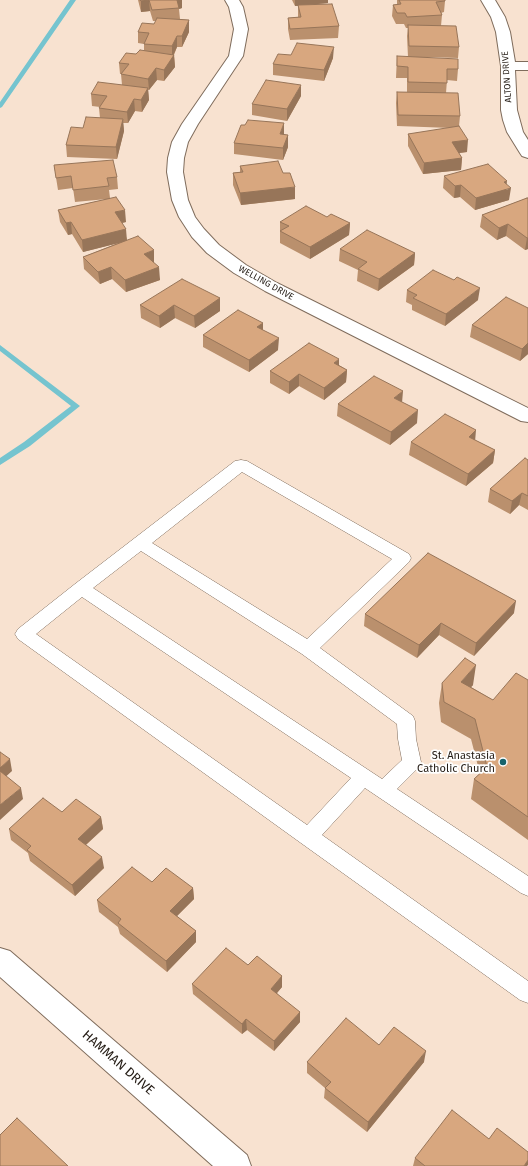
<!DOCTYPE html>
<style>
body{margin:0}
canvas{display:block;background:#f8e2d0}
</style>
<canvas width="528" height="1166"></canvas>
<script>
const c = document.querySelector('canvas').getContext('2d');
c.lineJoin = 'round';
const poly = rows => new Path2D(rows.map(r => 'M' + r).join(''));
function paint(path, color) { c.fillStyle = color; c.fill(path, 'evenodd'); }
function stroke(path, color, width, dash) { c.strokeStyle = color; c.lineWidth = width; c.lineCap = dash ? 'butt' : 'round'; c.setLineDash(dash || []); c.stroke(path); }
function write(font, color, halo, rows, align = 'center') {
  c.font = font + ' "Fira Sans",sans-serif'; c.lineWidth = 3.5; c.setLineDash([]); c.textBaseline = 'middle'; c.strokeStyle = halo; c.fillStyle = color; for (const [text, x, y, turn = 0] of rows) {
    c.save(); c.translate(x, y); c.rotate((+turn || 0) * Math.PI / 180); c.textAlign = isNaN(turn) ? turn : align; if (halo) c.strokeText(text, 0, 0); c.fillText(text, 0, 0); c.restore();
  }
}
paint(poly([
 [70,0,76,0,2,107,0,108,0,102,70,0],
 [0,345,80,406,30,446,0,465,0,458,24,442,71,406,0,351,0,345]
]), '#75c4cf');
const lane = poly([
 [241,460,247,461,409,554,411,558,409,562,320,648,413,716,415,721,416,739,421,762,419,767,397,789,528,876,528,896,521,893,365,788,322,835,528,981,528,1003,520,1000,301,843,18,639,15,634,18,629,75,584,235,461,241,460],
 [242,472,392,559,307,639,152,543,242,472],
 [141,551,302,654,397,724,398,739,402,760,382,779,93,588,141,551],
 [82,597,351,778,307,825,36,634,82,597]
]);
const street = poly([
 [225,0,239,0,243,7,248,29,243,56,198,124,188,142,184,158,183,172,188,200,195,217,204,229,219,245,246,265,277,283,528,408,528,422,521,421,265,291,234,273,207,253,192,237,179,217,172,200,167,172,168,158,172,142,182,124,229,56,234,29,229,7,225,0],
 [481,0,495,0,505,17,510,32,515,62,528,62,528,70,515,70,517,110,523,132,528,140,528,158,522,156,520,153,507,132,503,120,501,110,501,66,496,32,491,17,481,0],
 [0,948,10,951,247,1155,251,1166,213,1166,0,977,0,948]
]);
stroke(lane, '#7f6c5c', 1);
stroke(street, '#7f6c5c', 2);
paint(lane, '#fff');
paint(street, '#fff');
paint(poly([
 [138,0,182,0,182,8,179,9,180,19,174,19,189,20,189,32,182,47,177,47,174,55,175,67,164,81,157,80,149,90,148,90,149,100,142,112,135,111,128,123,123,123,124,131,117,159,67,157,66,145,83,128,100,118,99,108,100,107,92,106,91,94,122,85,121,74,120,74,119,63,144,51,144,44,138,43,138,32,154,24,156,21,153,21,150,11,141,12],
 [292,0,328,0,328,3,309,5,339,26,338,38,290,40,288,29,288,18,298,17,298,6,295,6],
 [397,0,445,0,445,1,444,12,441,13,442,15,441,26,459,47,458,58,428,57,458,69,457,81,447,80,446,93,460,116,459,126,467,152,459,153,462,158,461,170,423,174,408,146,408,134,451,128,397,126,396,103,397,92,407,92,407,78,396,78,397,56,408,57,407,36,408,28,406,28,404,24,396,24,392,16,393,5,397,4],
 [291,55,333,58,324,81,273,75,273,64],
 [301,96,287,121,252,115,252,104],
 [284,135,288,135,288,147,283,160,234,154,234,143],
 [54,165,117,177,118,189,109,190,110,198,126,222,122,223,127,240,154,263,160,280,126,292,112,279,100,284,84,269,83,257,118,243,83,252,72,234,68,235,60,222,58,210,107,199,75,202,73,188,58,190],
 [240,166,283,173,295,199,241,205,233,185,233,173,240,172],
 [444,176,509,200,475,210,460,197,454,198,443,188],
 [527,198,528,249,525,250,506,236,497,240,480,227,482,215],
 [327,217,350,223,349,235,310,259,280,243,280,222],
 [340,249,415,253,414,265,378,291,357,281,358,270,339,261],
 [407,290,478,300,445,326,412,310,412,305,406,302],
 [506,297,528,354,520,361,470,337,472,325],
 [220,298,220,311,195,328,175,318,160,328,141,318,140,305],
 [263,323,263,330,278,350,249,372,203,347,203,335],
 [339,365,347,370,346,382,324,400,299,386,289,394,270,383,270,371],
 [402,402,417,423,390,445,337,416,338,404],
 [475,440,495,450,493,463,466,486,409,455,411,442],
 [528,460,528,510,519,505,510,514,488,502,490,489],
 [514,613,474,656,439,635,417,658,364,626,365,614],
 [528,680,528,840,471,799,474,779,480,774,471,739,441,722,439,703,442,683,473,685,471,687,493,700],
 [62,812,101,817,103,829,86,845,104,868,75,896,30,861,28,853,11,840,9,829],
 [152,882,193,888,194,899,177,916,196,931,196,942,167,972,120,934,118,927,99,912,97,900],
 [248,965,282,976,282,987,277,993,300,1022,274,1051,247,1030,242,1034,193,994,192,984],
 [379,1045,424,1062,367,1132,324,1098,325,1088,307,1073,307,1062],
 [415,1158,527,1166,413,1166]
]), '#ba906d');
paint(poly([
 [149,0,150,11,141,12,141,1],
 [176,0,182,0,182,8,179,9],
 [295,0,328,0,328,3,295,6],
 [189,20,189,32,182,47,182,36],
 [177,36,177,47,172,58,172,46],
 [334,47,333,58,324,81,324,70],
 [174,55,175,67,164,81,164,70],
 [156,68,157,80,149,90,148,79],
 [301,85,301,96,287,121,287,109],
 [148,88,149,100,142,112,141,100],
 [134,99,135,111,128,123,127,112],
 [123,119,124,131,117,159,116,147],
 [284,123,284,135,280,134],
 [288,135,288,147,283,160,283,148],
 [468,140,467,152,451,154,452,142],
 [462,158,461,170,423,174,424,163],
 [507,181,506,190,511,188,509,200,475,210,476,198,504,182],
 [461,185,460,197,454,198,455,186],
 [295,187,295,199,241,205,240,193],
 [125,210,126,222,116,224,115,212],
 [71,222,72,234,68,235,66,223],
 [350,223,349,235,310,259,310,247],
 [508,224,506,236,497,240,499,228],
 [126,229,127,241,83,252,82,240],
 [527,238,528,238,528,249,525,250],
 [154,250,154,263,145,266,144,254],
 [415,253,414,265,378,291,379,279],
 [111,267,112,279,100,284,98,272],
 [159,267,160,280,126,292,125,280],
 [480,288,478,300,445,326,446,314],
 [220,298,220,311,195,328,194,316],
 [174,305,175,318,160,328,159,316],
 [263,323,263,336,257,327],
 [279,338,278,350,249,372,249,360],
 [528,343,528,354,520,361,522,349],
 [339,359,339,371,334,363],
 [347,370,346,382,324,400,324,388],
 [299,374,299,386,289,394,289,382],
 [403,391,402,403,394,398],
 [418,410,417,423,390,445,391,432],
 [476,430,475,442,469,437],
 [495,450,493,463,466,486,468,474],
 [522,493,519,505,510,514,512,501],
 [516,601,514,613,474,656,476,643],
 [441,623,439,635,417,658,419,645],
 [476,665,473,685,458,701,461,682],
 [10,759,12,771,1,781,0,777,0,768],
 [21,788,23,799,0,820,0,805],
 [101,817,103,829,80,850,78,839],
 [102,857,104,868,75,896,72,885],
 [193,888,194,899,171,922,170,911],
 [196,931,196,942,167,972,166,961],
 [282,976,282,987,271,1000,271,989],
 [300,1012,300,1022,274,1051,274,1041],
 [246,1019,247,1030,242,1034,242,1024],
 [426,1051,424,1062,367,1132,368,1122],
 [528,1160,528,1165,527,1166,524,1166]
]), '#977559');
const building = poly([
 [140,0,177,0,179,8,152,10,149,0,141,1,140,0],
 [399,0,445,0,445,1,436,2,442,15,407,17,405,13,397,13,393,5,401,4,399,0],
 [332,4,339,26,290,29,288,18,301,17,298,5,332,4],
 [157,18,189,20,182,36,177,36,172,46,144,44,149,33,138,32,142,23,154,24,157,18],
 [408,25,456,26,459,47,409,46,408,25],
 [297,43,334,47,324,70,273,64,278,54,291,55,297,43],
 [140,50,174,55,164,70,156,68,148,79,121,74,129,64,119,63,126,53,136,54,140,50],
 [397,56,458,59,458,69,447,69,447,83,408,82,408,67,397,66,397,56],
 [266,80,301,85,287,109,252,104,266,80],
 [98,82,148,88,141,100,134,99,127,112,99,108,107,96,91,94,98,82],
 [397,92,458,93,460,116,398,115,397,92],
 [86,117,123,119,116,147,66,145,71,127,83,128,86,117],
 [248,120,284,123,280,134,288,135,283,148,234,143,241,125,245,125,248,120],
 [459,126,468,140,452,142,462,158,424,163,408,134,459,126],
 [113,160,117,177,107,178,109,186,73,190,71,176,56,178,54,165,113,160],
 [278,161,283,173,290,173,295,187,240,193,233,173,243,172,240,166,278,161],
 [488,164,507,181,504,182,511,188,476,198,461,185,455,186,444,176,488,164],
 [116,197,125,210,115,212,126,229,82,240,71,222,66,223,58,210,116,197],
 [527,198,528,198,528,238,527,238,508,224,499,228,482,215,527,198],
 [306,206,327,217,331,214,350,223,310,247,280,231,289,226,280,222,306,206],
 [367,230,415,253,379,279,358,269,367,262,340,249,367,230],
 [138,236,154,250,144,254,159,267,125,280,111,267,98,272,83,257,138,236],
 [433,270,454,280,457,277,480,288,446,314,413,298,417,295,407,290,433,270],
 [182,279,220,298,194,316,174,305,159,316,140,305,182,279],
 [506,297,528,308,528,343,522,349,472,325,506,297],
 [238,310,263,323,257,327,279,338,249,360,203,335,238,310],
 [309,343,339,359,334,363,347,370,324,388,299,374,289,382,270,371,309,343],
 [374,376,403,391,394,398,418,410,391,432,338,404,374,376],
 [445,414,476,430,469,437,495,450,468,474,411,442,445,414],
 [525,458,528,460,528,496,522,493,512,501,490,489,525,458],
 [428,553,516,601,476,643,441,623,419,645,365,614,428,553],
 [465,658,476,665,461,682,493,700,516,673,528,680,528,817,474,779,487,767,475,719,444,702,442,683,465,658],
 [0,752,10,759,0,768,0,752],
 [0,771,21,788,0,805,0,771],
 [43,798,62,812,76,799,101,817,78,839,102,857,72,885,27,850,31,846,9,829,43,798],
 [132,867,152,882,166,868,193,888,170,911,196,931,166,961,118,923,121,919,97,900,132,867],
 [226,948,248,965,257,956,282,976,271,989,300,1012,274,1041,246,1019,242,1024,192,984,226,948],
 [346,1018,379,1045,394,1027,426,1051,368,1122,325,1088,331,1082,307,1062,346,1018],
 [452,1110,489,1139,497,1128,528,1152,528,1160,524,1166,425,1166,415,1158,452,1110],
 [17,1118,68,1166,0,1166,0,1135,17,1118]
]);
paint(building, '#d8a77f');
stroke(building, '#977559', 1);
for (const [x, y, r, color] of [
 [503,762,4,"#16636c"]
]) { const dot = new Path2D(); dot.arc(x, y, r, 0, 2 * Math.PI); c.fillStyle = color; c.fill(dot); stroke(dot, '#fff', 1.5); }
write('9px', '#231b14', '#fff', [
 ["ALTON DRIVE",507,77,-94],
 ["WELLING DRIVE",266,283,29]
]);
write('11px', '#231b14', '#fff', [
 ["St. Anastasia",495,756],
 ["Catholic Church",495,769]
], 'right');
write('13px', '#231b14', '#fff', [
 ["HAMMAN DRIVE",118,1063,41]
]);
</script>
